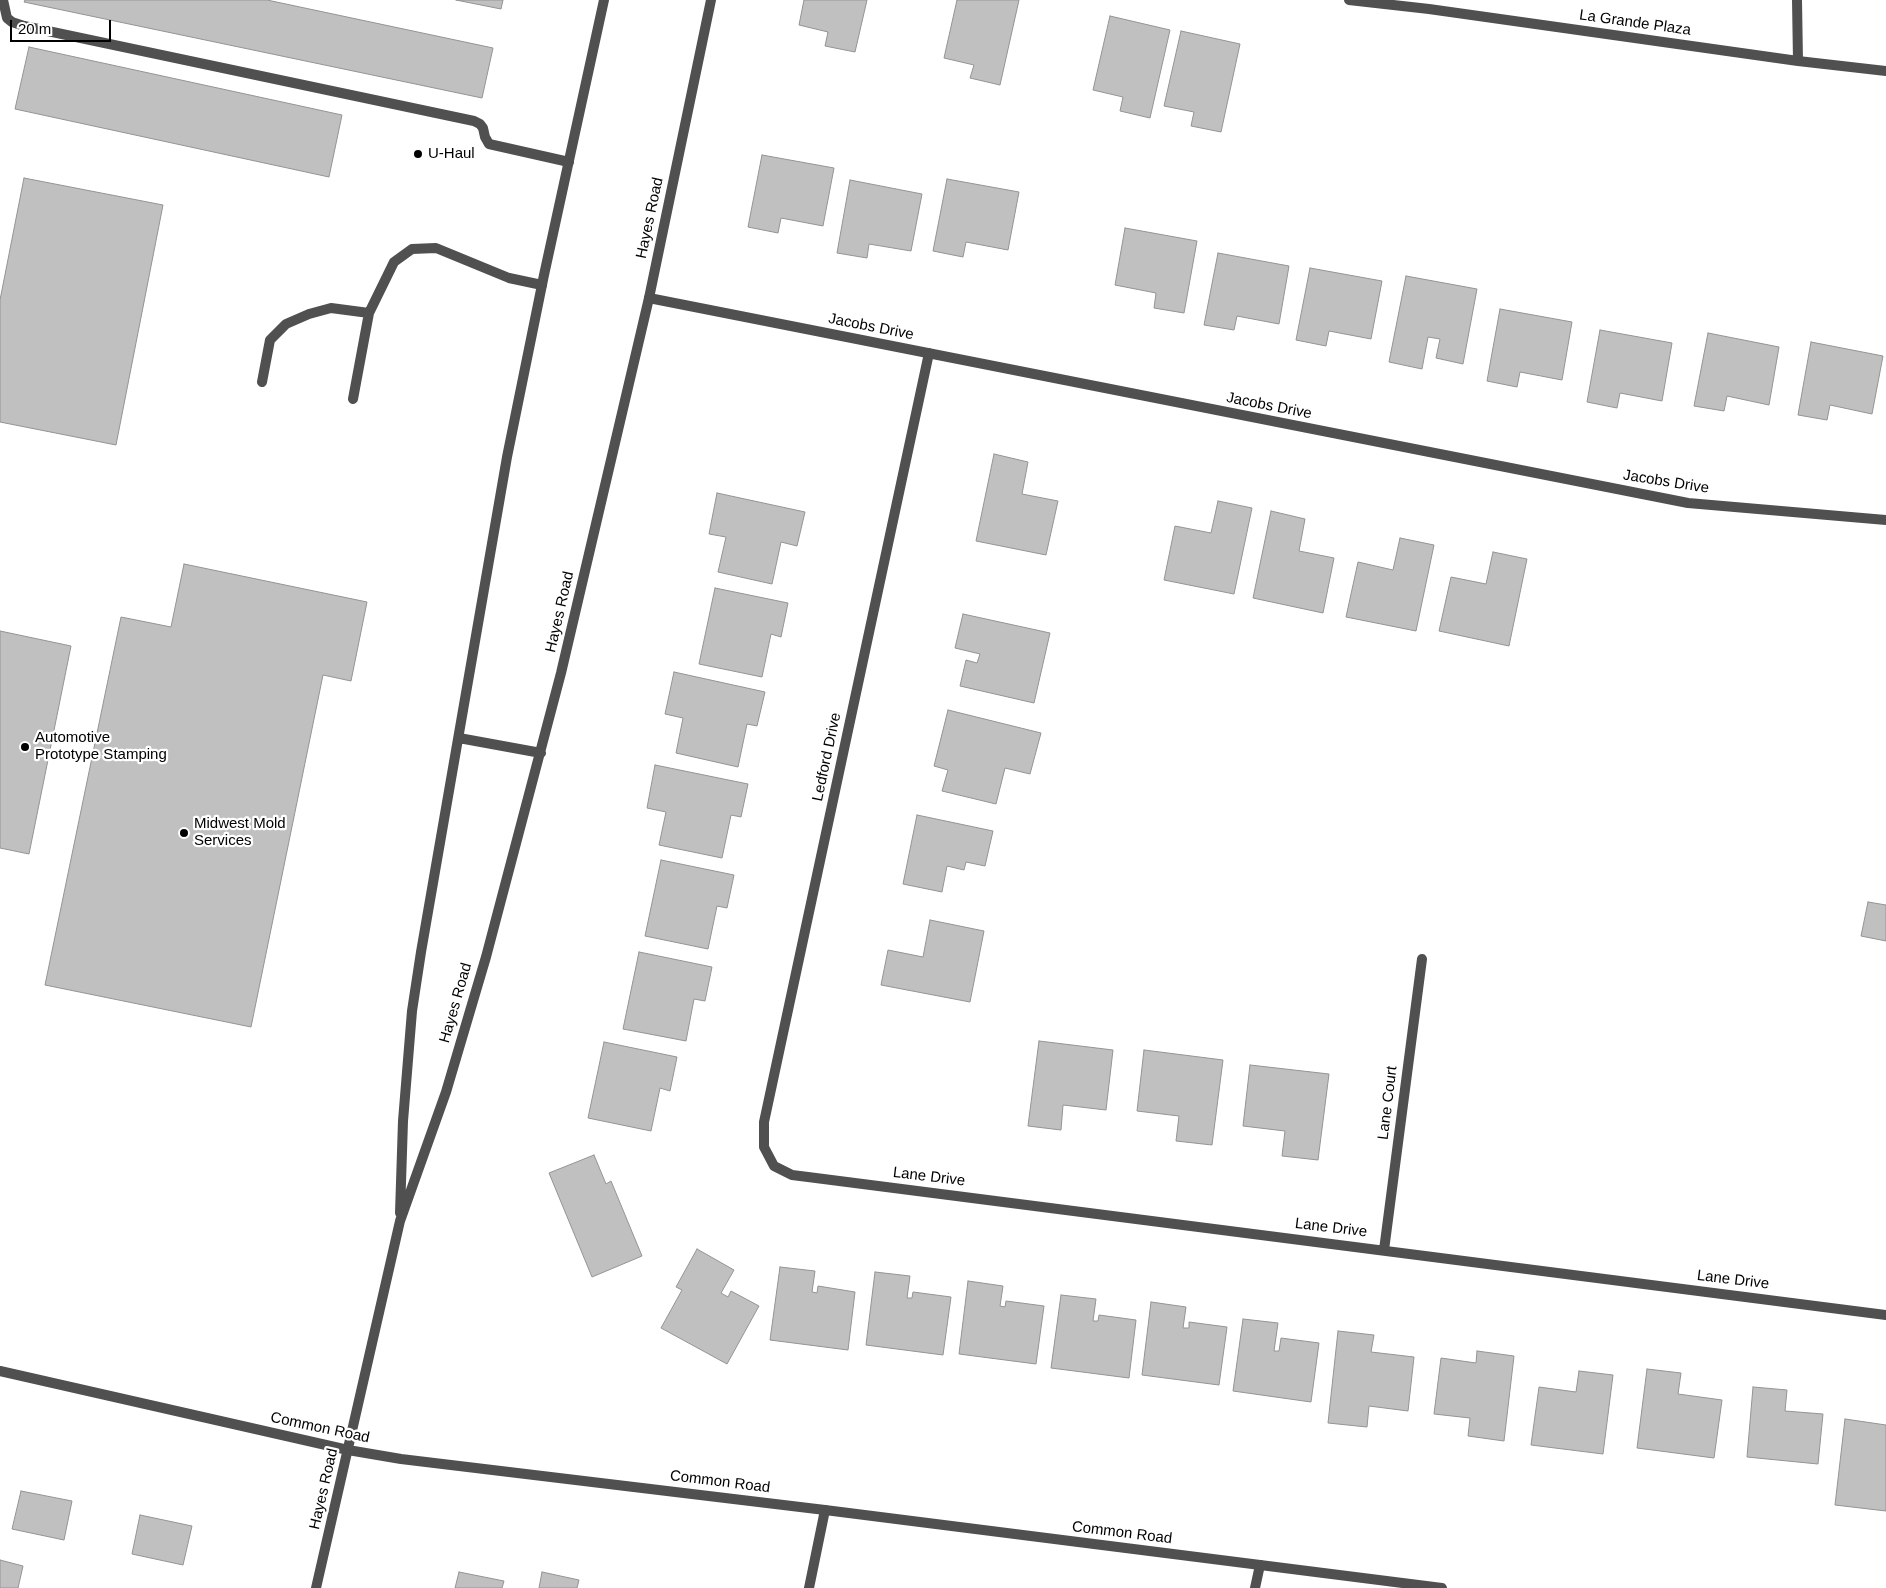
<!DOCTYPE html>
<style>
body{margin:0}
#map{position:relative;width:1886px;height:1588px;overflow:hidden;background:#fff;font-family:Helvetica,sans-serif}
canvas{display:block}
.scale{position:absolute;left:10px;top:20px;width:101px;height:22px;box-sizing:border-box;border:2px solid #000;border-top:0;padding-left:6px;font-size:15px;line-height:18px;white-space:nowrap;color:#000;-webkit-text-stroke:4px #fff;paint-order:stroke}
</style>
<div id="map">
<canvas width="1886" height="1588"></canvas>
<div class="scale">20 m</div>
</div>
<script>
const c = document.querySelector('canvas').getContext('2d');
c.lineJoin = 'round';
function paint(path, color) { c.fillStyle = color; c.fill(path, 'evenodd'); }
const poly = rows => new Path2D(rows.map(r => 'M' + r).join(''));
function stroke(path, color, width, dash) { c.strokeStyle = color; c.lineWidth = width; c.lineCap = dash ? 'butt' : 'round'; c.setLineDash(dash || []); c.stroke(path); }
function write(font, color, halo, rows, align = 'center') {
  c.font = font + ' Helvetica,sans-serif'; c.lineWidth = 4.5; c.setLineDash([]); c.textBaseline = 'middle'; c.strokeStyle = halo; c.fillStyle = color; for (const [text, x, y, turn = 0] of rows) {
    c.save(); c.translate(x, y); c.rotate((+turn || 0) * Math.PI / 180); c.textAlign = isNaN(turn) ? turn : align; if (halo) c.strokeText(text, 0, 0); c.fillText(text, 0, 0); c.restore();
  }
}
const building = poly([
 [25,0,267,0,493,48,482,98,24,2,25,0],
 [456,0,503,0,501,9,456,0],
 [804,0,867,0,855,52,825,46,828,32,799,25,804,0],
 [957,0,1019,0,1000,85,970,78,974,65,944,58,957,0],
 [1110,16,1170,30,1150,118,1120,111,1123,97,1093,90,1110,16],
 [1181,31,1240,44,1221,132,1191,126,1194,112,1164,106,1181,31],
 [29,47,342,115,329,177,15,109,29,47],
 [762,155,834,168,823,226,781,218,778,233,748,227,762,155],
 [24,178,163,205,116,445,0,422,0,300,24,178],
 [947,179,1019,192,1008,250,966,242,963,257,933,251,947,179],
 [850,180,922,194,911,251,869,244,867,258,837,253,850,180],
 [1125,228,1197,241,1184,313,1154,308,1156,293,1115,285,1125,228],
 [1218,253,1289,266,1279,324,1237,316,1234,330,1204,325,1218,253],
 [1310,268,1382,281,1371,339,1329,331,1326,346,1296,340,1310,268],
 [1406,276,1477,289,1463,364,1436,358,1440,339,1428,337,1422,369,1389,362,1406,276],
 [1500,309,1572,322,1562,380,1520,372,1517,387,1487,381,1500,309],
 [1600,330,1672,343,1662,401,1620,393,1617,408,1587,402,1600,330],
 [1708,333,1779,347,1769,405,1727,396,1724,411,1694,406,1708,333],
 [1811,342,1883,356,1872,414,1830,405,1827,420,1798,415,1811,342],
 [994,454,1028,462,1022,494,1058,501,1046,555,976,541,994,454],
 [717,493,805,512,797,546,781,542,772,584,718,572,726,537,709,534,717,493],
 [1218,501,1252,508,1234,594,1164,580,1175,526,1211,533,1218,501],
 [1271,511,1305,519,1299,551,1334,558,1323,613,1253,598,1271,511],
 [1400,538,1434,545,1416,631,1346,617,1358,562,1393,570,1400,538],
 [1493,552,1527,559,1509,646,1439,631,1451,577,1486,584,1493,552],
 [184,564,367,602,351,681,323,675,251,1027,45,985,121,617,171,627,184,564],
 [715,588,788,603,781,637,771,634,762,677,699,664,715,588],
 [963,614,1050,633,1034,703,960,686,966,660,977,663,980,654,955,648,963,614],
 [0,631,71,646,29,854,0,848,0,631],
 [674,672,765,692,757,726,747,724,738,767,676,753,683,718,665,714,674,672],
 [948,710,1041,733,1030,774,1005,768,996,804,942,791,948,770,934,766,948,710],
 [655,765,748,784,741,817,731,815,722,858,659,845,666,812,647,808,655,765],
 [917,815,993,831,985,866,966,862,964,870,947,866,942,892,903,884,917,815],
 [661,860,734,875,727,908,717,906,708,949,645,936,661,860],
 [1868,902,1886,905,1886,941,1861,936,1868,902],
 [930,920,984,931,970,1002,881,985,888,950,923,957,930,920],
 [639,952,712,967,705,1001,694,999,686,1041,623,1029,639,952],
 [1039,1041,1113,1050,1106,1110,1063,1105,1061,1130,1028,1126,1039,1041],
 [604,1042,677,1057,670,1091,660,1088,651,1131,588,1118,604,1042],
 [1144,1050,1223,1060,1212,1145,1176,1141,1179,1116,1137,1111,1144,1050],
 [1250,1065,1329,1074,1318,1160,1282,1156,1285,1131,1243,1126,1250,1065],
 [594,1155,606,1184,611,1181,642,1256,592,1277,549,1173,594,1155],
 [697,1249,734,1270,721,1293,728,1297,731,1291,759,1306,727,1364,661,1328,682,1290,676,1287,697,1249],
 [780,1267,815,1271,812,1292,817,1293,818,1286,855,1292,848,1350,770,1340,780,1267],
 [875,1272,910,1276,907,1298,912,1298,913,1292,951,1297,943,1355,866,1345,875,1272],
 [968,1281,1003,1286,1000,1306,1005,1307,1006,1301,1044,1306,1036,1364,959,1354,968,1281],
 [1061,1295,1096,1299,1093,1321,1098,1321,1099,1315,1136,1320,1129,1378,1051,1368,1061,1295],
 [1151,1302,1186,1307,1183,1328,1189,1328,1189,1322,1227,1327,1219,1385,1142,1375,1151,1302],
 [1243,1319,1278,1323,1274,1351,1279,1351,1281,1338,1319,1343,1311,1402,1233,1391,1243,1319],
 [1338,1331,1374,1335,1371,1352,1414,1357,1408,1411,1369,1406,1367,1427,1328,1423,1338,1331],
 [1477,1351,1514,1356,1504,1441,1468,1436,1470,1418,1434,1414,1441,1358,1476,1363,1477,1351],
 [1647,1369,1681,1373,1678,1394,1722,1400,1714,1458,1637,1448,1647,1369],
 [1579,1371,1613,1375,1603,1454,1531,1445,1539,1387,1576,1392,1579,1371],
 [1753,1387,1787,1390,1785,1411,1823,1414,1818,1464,1747,1457,1753,1387],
 [1845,1419,1886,1425,1886,1511,1835,1505,1845,1419],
 [21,1491,72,1501,64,1540,12,1529,21,1491],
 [140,1515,192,1526,183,1565,132,1554,140,1515],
 [0,1560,23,1566,18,1588,0,1588,0,1560],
 [459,1572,504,1581,502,1588,455,1588,459,1572],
 [542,1572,579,1580,577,1588,539,1588,542,1572]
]);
paint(building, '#c0c0c0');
stroke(building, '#949494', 1);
stroke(poly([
 [3,0,7,18,12,22,24,26,474,121,480,124,483,128,485,137,489,144,569,162],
 [262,382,270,340,286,324,309,314,331,308,369,313,394,262,412,249,436,248,509,278,542,285],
 [353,399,369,313]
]), '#505050', 10);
stroke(poly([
 [1349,0,1429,9,1798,61,1886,71],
 [1797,0,1798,61],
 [649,298,1688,503,1886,520],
 [929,353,764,1122,764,1147,774,1166,792,1175,808,1177,1886,1315],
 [1384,1250,1422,959],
 [809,1588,825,1510],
 [1255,1588,1260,1565]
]), '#505050', 10);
stroke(poly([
 [459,738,541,753],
 [400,1213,403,1121,412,1011,421,952,507,457,544,275,604,0],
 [0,1371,348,1450,401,1459,825,1510,1442,1588],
 [316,1588,400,1221,446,1092,486,957,561,673,649,298,711,0]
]), '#505050', 10);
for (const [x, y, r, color] of [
 [418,154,5,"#000"],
 [25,747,5,"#000"],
 [184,833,5,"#000"]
]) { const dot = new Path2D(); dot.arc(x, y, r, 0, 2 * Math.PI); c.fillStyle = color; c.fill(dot); stroke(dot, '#fff', 2); }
write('15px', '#000', '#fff', [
 ["La Grande Plaza",1635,23,8],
 ["Hayes Road",650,218,-78],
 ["Jacobs Drive",871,327,11],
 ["Jacobs Drive",1269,406,11],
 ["Jacobs Drive",1666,482,9],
 ["Hayes Road",560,612,-77],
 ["Ledford Drive",827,757,-78],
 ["Hayes Road",456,1003,-74],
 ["Lane Court",1388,1103,-83],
 ["Lane Drive",929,1177,7],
 ["Lane Drive",1331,1228,7],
 ["Lane Drive",1733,1280,7],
 ["Common Road",320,1428,12],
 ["Common Road",720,1482,7],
 ["Hayes Road",324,1489,-77],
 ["Common Road",1122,1533,7]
]);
write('15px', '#000', '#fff', [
 ["U-Haul",428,154],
 ["Automotive",35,738],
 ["Prototype Stamping",35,755],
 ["Midwest Mold",194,824],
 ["Services",194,841]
], 'left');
</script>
